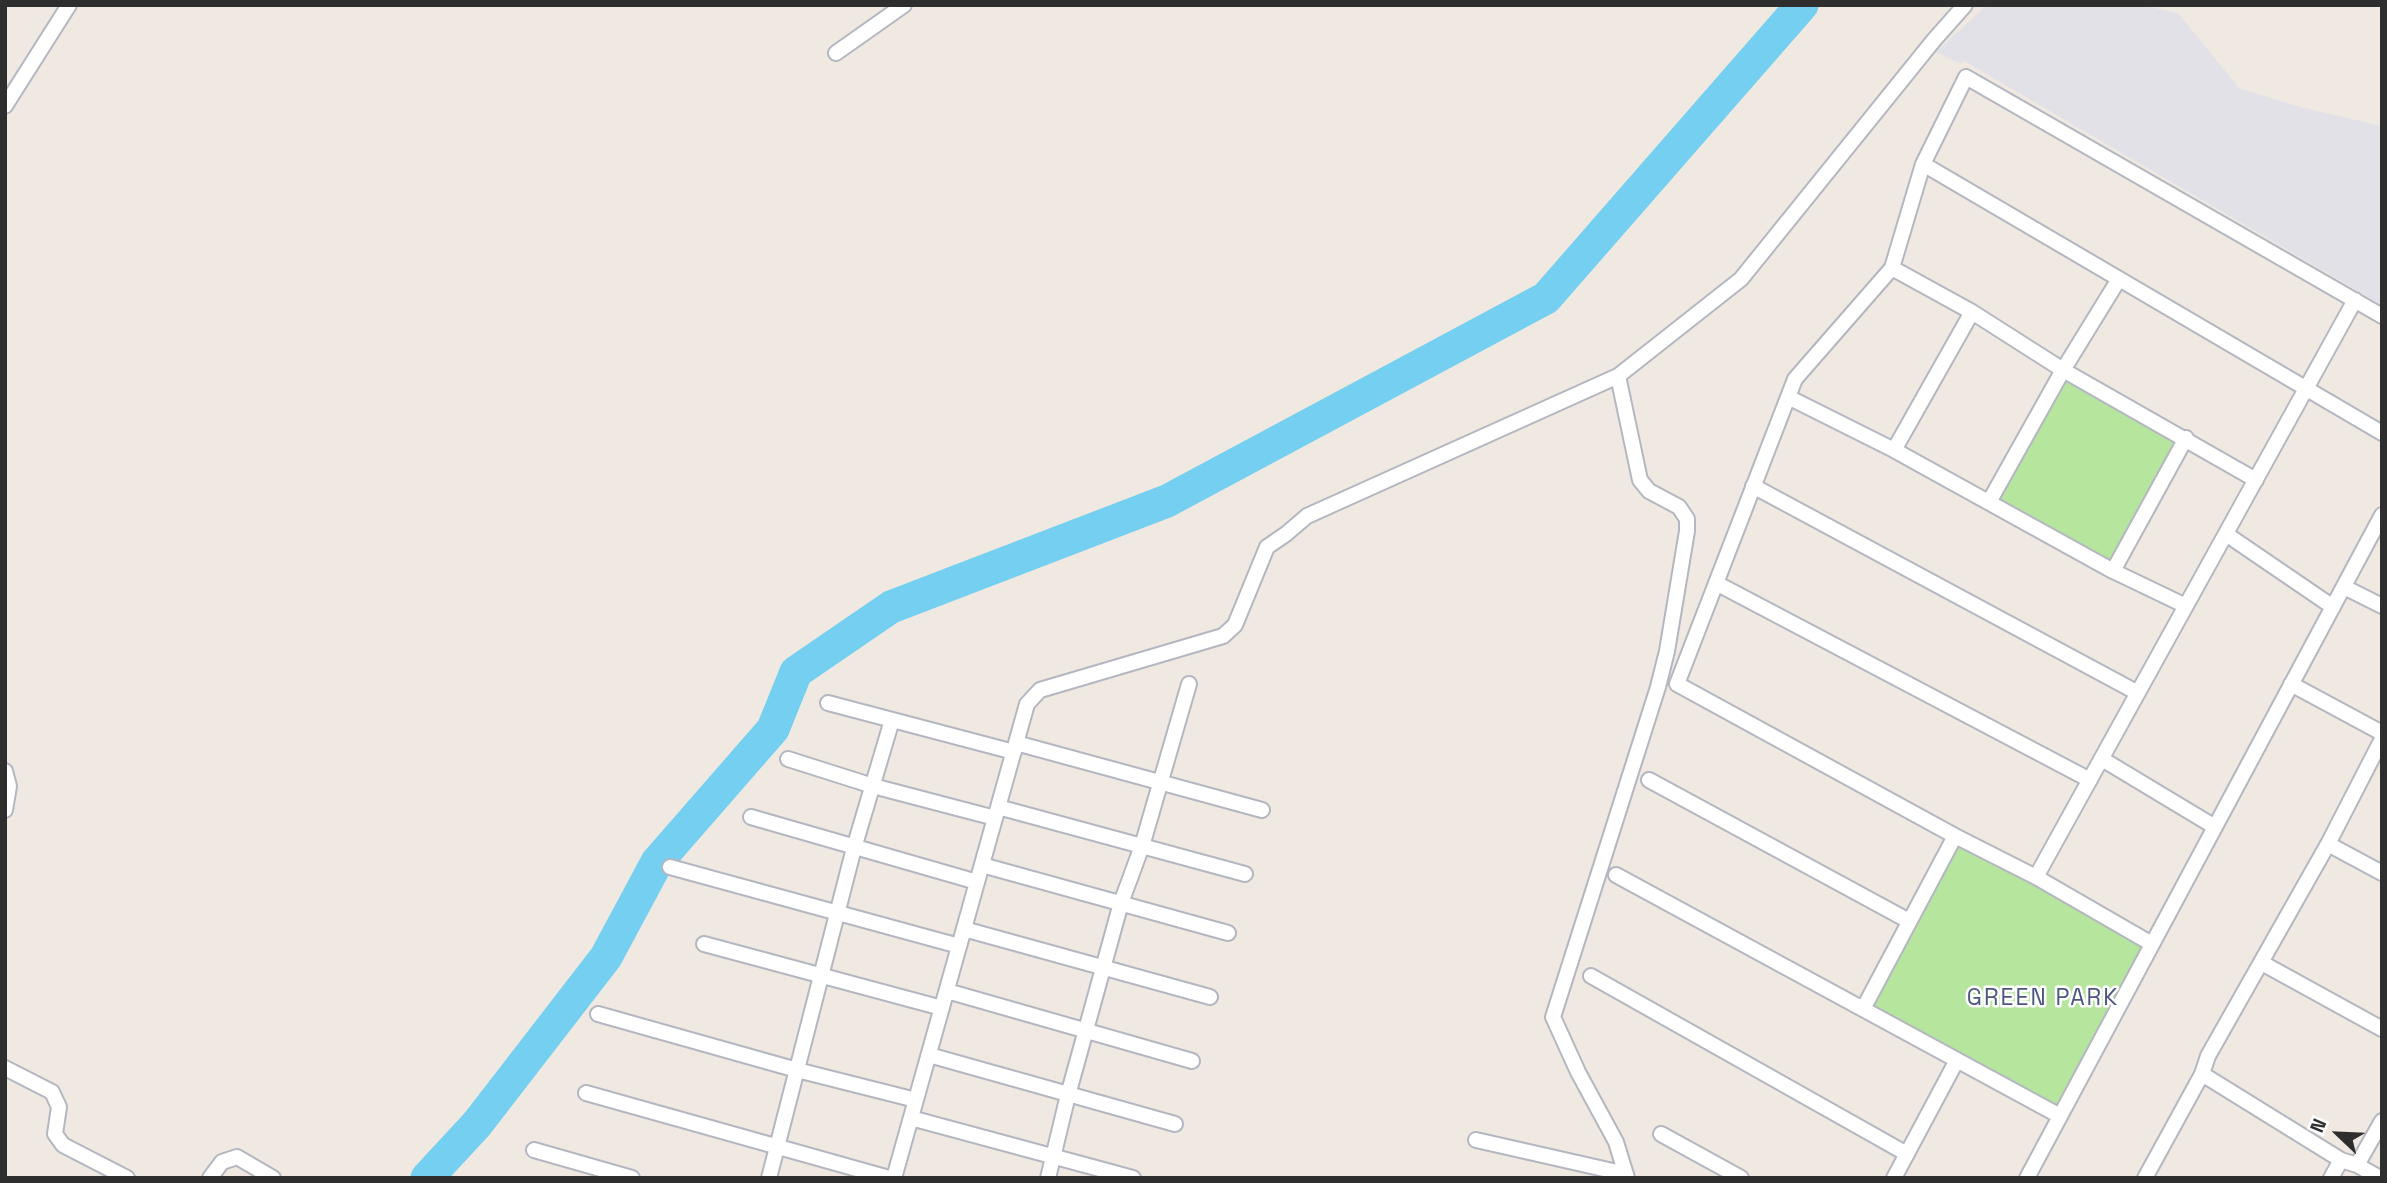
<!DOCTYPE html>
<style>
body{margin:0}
#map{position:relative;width:2387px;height:1183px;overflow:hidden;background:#efe9e1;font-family:"Space Grotesk",sans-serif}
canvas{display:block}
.frame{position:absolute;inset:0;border:7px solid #2e2e2e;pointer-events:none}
.north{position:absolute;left:2303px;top:1099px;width:70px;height:70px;-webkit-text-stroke:5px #fff;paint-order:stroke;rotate:293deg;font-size:19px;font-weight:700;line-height:28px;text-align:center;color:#2e2e2e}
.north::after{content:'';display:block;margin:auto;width:24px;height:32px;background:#2e2e2e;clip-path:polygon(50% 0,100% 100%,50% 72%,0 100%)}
</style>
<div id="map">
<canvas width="2387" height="1183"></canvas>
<div class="frame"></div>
<div class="north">N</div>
</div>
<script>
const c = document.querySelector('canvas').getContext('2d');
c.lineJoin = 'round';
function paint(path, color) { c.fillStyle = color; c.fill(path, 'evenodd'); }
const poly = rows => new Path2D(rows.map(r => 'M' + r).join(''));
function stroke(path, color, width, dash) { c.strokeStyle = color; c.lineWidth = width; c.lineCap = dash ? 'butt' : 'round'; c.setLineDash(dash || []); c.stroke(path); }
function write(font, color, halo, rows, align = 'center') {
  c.font = font + ' "Space Grotesk",sans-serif'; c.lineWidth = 5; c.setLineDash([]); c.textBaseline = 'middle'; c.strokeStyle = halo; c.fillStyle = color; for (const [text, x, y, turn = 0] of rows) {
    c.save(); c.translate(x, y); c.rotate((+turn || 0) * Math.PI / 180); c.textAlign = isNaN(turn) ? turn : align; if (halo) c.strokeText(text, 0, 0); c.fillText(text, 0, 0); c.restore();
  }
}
paint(poly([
 [1987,5,2141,5,2178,13,2239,88,2300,107,2382,126,2382,305,1964,61,1961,64,1936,52]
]), '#e3e1e8');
paint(poly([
 [2063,370,2186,438,2113,571,1989,502],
 [1955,836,2152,944,2060,1116,1863,1009]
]), '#b6e59e');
stroke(poly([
 [427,1178,477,1124,606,957,657,862,773,729,796,672,891,607,1167,501,1546,298,1802,5]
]), '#75cff0', 33);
const minor = poly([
 [836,53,904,5],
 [5,106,69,5],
 [1923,164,2382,433],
 [1892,268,1972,312,2063,370,2256,480],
 [1618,376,1640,480,1649,491,1679,507,1687,519,1687,531,1667,651,1658,687,1553,1017,1578,1072,1616,1142,1627,1178],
 [1788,397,1894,450,2113,571,2186,606],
 [1894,450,1972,312],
 [1753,486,2138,693],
 [1989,502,2063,370,2119,279],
 [2226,534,2333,607],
 [2113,571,2186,438],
 [1716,583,2090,780],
 [2344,587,2382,606],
 [2291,684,2382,733],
 [828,703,1014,752],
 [1016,743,1262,810],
 [788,759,873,786,995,818],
 [2102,759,2215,827],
 [5,771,9,786,5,810],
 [1649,780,1909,921],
 [998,807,1245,874],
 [751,817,977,882],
 [2328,844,2382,873],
 [982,865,1228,933],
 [670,867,959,946],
 [1616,875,2060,1116],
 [2036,877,2355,300],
 [964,929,1210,997],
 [704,944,942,1008],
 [2152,944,2036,877,1955,836,1677,684,1795,379,1892,268,1923,164,1966,77,2382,316],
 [2262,963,2382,1029],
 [1591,976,1907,1154],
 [947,991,1192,1061],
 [1863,1009,1955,836],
 [598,1014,797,1070,916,1100],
 [929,1055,1175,1124],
 [5,1068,52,1092,59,1107,55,1134,63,1145,127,1178],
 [2202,1074,2341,1160,2357,1165,2380,1178],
 [586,1093,889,1178],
 [911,1118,1133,1178],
 [1661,1134,1741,1178],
 [1476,1140,1626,1174],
 [534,1150,632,1178],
 [2357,1165,2382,1121],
 [210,1178,222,1162,237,1157,273,1178],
 [769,1178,854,848,892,720],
 [894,1178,1027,704,1040,690,1223,636,1235,625,1267,547,1286,534,1307,516,1618,376,1741,279,1934,40,1965,5],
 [1048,1178,1068,1095,1121,903,1142,846,1189,684],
 [1894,1178,1957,1060],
 [2027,1178,2382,515],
 [2145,1178,2202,1074,2208,1056,2328,844,2382,739],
 [2331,1178,2341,1160]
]);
stroke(minor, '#b4b7c1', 18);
stroke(minor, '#fff', 14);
c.letterSpacing = '2px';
write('23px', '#4d5680', '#fff', [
 ["GREEN PARK",2043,999]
]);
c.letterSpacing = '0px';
</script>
